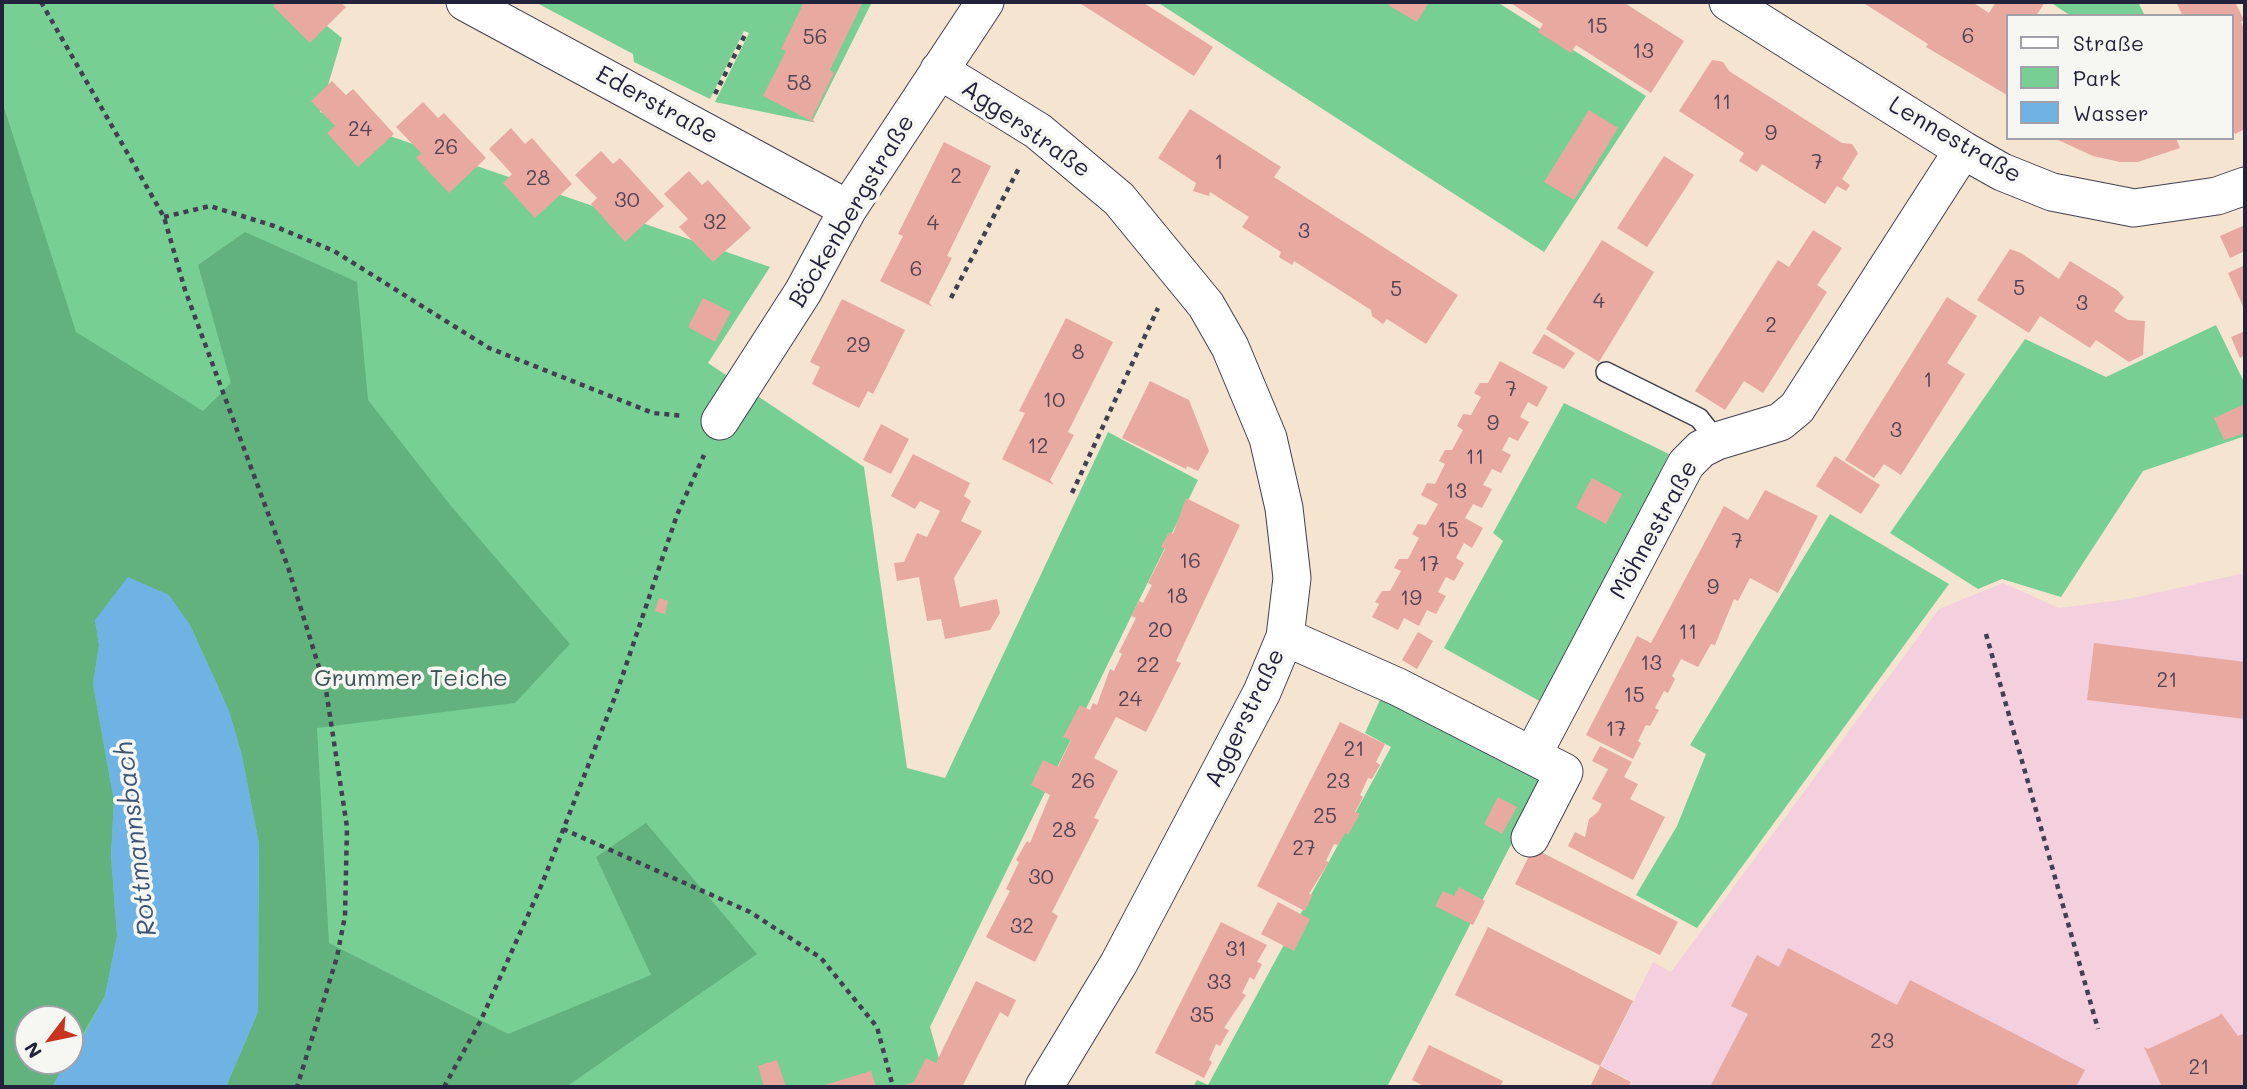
<!DOCTYPE html>
<meta charset="utf-8">
<style>
body{margin:0}
#map{position:relative;width:2247px;height:1089px;overflow:hidden;background:#f4e4d0;font-family:Mali,sans-serif}
canvas{display:block}
.frame{position:absolute;inset:0;border:4px solid #22223b;pointer-events:none}
.legend{position:absolute;left:2006px;top:14px;width:228px;height:126px;box-sizing:border-box;background:#f6f6f2;border:2px solid #a1a1a9;margin:0;padding:9px 12px;list-style:none;font-size:21px;color:#22223b}
.legend li{display:flex;align-items:center;gap:14px;height:35px}
.legend b{width:35px;border:2px solid #a1a1a9}
.north{position:absolute;left:14px;top:1005px;width:70px;height:70px;box-sizing:border-box;background:#f6f6f2;border:2px solid #a1a1a9;border-radius:50%;rotate:238deg;font-size:19px;font-weight:700;line-height:28px;text-align:center;color:#22223b}
.north::after{content:'';display:block;margin:auto;width:24px;height:32px;background:#c8321e;clip-path:polygon(50% 0,100% 100%,50% 72%,0 100%)}
</style>
<div id="map">
<canvas width="2247" height="1089"></canvas>
<div class="frame"></div>
<ul class="legend">
<li><b style="height:9px;background:#fff"></b>Straße</li>
<li><b style="height:19px;background:#78cf94"></b>Park</li>
<li><b style="height:19px;background:#6fb3e5"></b>Wasser</li>
</ul>
<div class="north">N</div>
</div>
<script>
const c = document.querySelector('canvas').getContext('2d');
c.lineJoin = 'round';
function paint(path, color) { c.fillStyle = color; c.fill(path, 'evenodd'); }
const poly = rows => new Path2D(rows.map(r => 'M' + r).join(''));
function stroke(path, color, width, dash) { c.strokeStyle = color; c.lineWidth = width; c.lineCap = dash ? 'butt' : 'round'; c.setLineDash(dash || []); c.stroke(path); }
function write(font, color, halo, rows, align = 'center') {
  c.font = font + ' Mali,sans-serif'; c.lineWidth = 7; c.setLineDash([]); c.textBaseline = 'middle'; c.strokeStyle = halo; c.fillStyle = color; for (const [text, x, y, turn = 0] of rows) {
    c.save(); c.translate(x, y); c.rotate((+turn || 0) * Math.PI / 180); c.textAlign = isNaN(turn) ? turn : align; if (halo) c.strokeText(text, 0, 0); c.fillText(text, 0, 0); c.restore();
  }
}
paint(poly([
 [2245,573,2245,1087,1630,1087,1632,1081,1601,1066,1653,962,1671,972,1939,609,2003,583,2059,608,2129,599]
]), '#f4cfdd');
paint(poly([
 [2,2,297,2,342,38,320,112,770,267,708,363,864,467,907,768,945,778,1108,432,1198,480,930,1027,947,1087,2,1087],
 [28,1019,70,1019,70,1061,28,1061],
 [535,2,872,2,812,122,715,102,749,33,744,31,710,99,634,62,633,54],
 [1157,2,1497,2,1646,96,1544,252],
 [2050,2,2138,2,2145,16,2071,16],
 [2216,325,2245,384,2245,436,2143,471,2061,597,2002,579,1978,589,1890,533,2025,339,2106,377],
 [1564,403,1669,454,1543,703,1444,648,1503,541,1493,533],
 [1830,514,1949,584,1697,928,1636,895,1677,826,1706,754,1690,745],
 [1384,691,1545,778,1387,1087,1193,1087,1197,1080,1208,1085,1391,747,1365,733]
]), '#78cf94');
paint(poly([
 [2,101,76,332,203,411,231,383,198,265,245,232,357,282,368,400,451,506,570,644,515,703,317,728,329,943,508,1034,651,975,596,857,646,823,757,954,566,1087,226,1087,258,1012,259,844,242,756,229,711,190,625,95,620,99,645,93,684,114,801,111,855,117,936,105,996,70,1056,70,1019,28,1019,28,1061,67,1061,52,1087,2,1087]
]), '#62b27e');
paint(poly([
 [128,577,169,595,190,625,229,711,242,756,259,844,258,1012,226,1087,52,1087,67,1061,70,1061,105,996,117,936,111,855,114,801,93,684,99,645,95,620]
]), '#6fb3e5');
paint(poly([
 [278,2,340,2,346,7,310,43,273,6],
 [804,2,863,2,830,70,834,73,812,118,815,123,763,96,786,51,781,49],
 [1078,2,1142,2,1213,47,1194,76],
 [1390,2,1429,2,1417,22,1388,5],
 [1509,2,1623,2,1684,41,1651,93,1576,45,1571,53,1538,32,1543,24],
 [1862,2,1972,2,1989,13,1996,2,2045,2,2036,16,2007,16,2007,95,1926,47,1928,44],
 [2183,2,2235,2,2244,20,2241,22,2245,31,2245,129,2235,134,2231,125,2231,16,2183,16,2177,4],
 [1712,60,1723,62,1729,71,1842,143,1852,144,1858,153,1842,179,1850,185,1846,191,1837,186,1825,204,1762,164,1757,172,1739,161,1744,153,1679,111],
 [332,81,346,95,353,89,394,134,358,167,327,133,335,126,311,101],
 [423,102,438,118,444,113,486,158,449,193,416,158,421,153,396,127],
 [1190,109,1281,167,1274,177,1458,295,1426,344,1387,319,1383,324,1372,316,1371,310,1294,261,1292,265,1279,257,1281,252,1242,227,1249,217,1210,192,1209,196,1193,191,1196,183,1158,158],
 [1589,110,1618,128,1574,200,1544,182],
 [511,128,525,144,532,138,572,184,535,218,503,183,512,174,489,149],
 [2054,138,2176,138,2180,148,2138,162,2120,162,2093,156],
 [944,142,991,166,947,256,952,258,929,303,933,307,880,281,903,236,898,234],
 [601,151,613,164,620,158,664,206,625,242,591,204,597,198,575,175],
 [1664,156,1694,175,1647,247,1617,228],
 [689,171,702,185,708,180,751,228,713,262,679,227,688,219,664,194],
 [2245,225,2245,251,2230,258,2220,236],
 [1813,230,1842,248,1817,285,1827,292,1763,393,1744,381,1725,410,1695,391,1778,260,1789,267],
 [1602,240,1654,272,1599,362,1546,329],
 [2010,249,2021,253,2059,279,2070,261,2117,290,2124,297,2114,311,2128,320,2145,321,2143,355,2129,362,2096,340,2090,348,2040,316,2029,333,1977,300],
 [2245,265,2245,311,2228,273],
 [1947,297,1977,316,1947,363,1965,374,1901,475,1884,464,1874,478,1845,460],
 [703,298,731,312,715,342,688,327],
 [842,299,905,330,873,394,868,391,859,408,812,384,820,367,810,362],
 [1066,318,1113,342,1068,432,1074,435,1050,480,1054,485,1002,459,1025,413,1019,411],
 [2245,331,2245,355,2240,358,2231,337],
 [1544,334,1575,353,1564,369,1532,353],
 [1500,361,1548,387,1537,407,1528,402,1520,417,1529,422,1518,441,1509,437,1502,450,1511,455,1501,473,1492,469,1483,485,1492,489,1482,508,1473,504,1465,518,1483,528,1472,548,1464,543,1456,558,1464,563,1454,581,1446,577,1438,592,1446,596,1436,614,1427,610,1419,626,1404,618,1398,630,1372,617,1379,604,1375,602,1382,591,1390,591,1401,571,1394,568,1399,559,1408,559,1419,538,1412,534,1418,524,1426,525,1438,504,1421,495,1427,483,1435,484,1445,464,1439,461,1445,450,1452,450,1463,430,1457,426,1463,414,1471,415,1481,397,1474,393,1480,383,1488,383],
 [1150,381,1189,400,1209,451,1198,471,1187,466,1186,469,1122,438],
 [2245,404,2245,433,2224,440,2214,418],
 [881,424,909,439,891,474,863,460],
 [913,454,970,483,964,496,971,501,961,521,982,531,954,578,960,607,997,599,1000,613,990,630,945,639,941,619,927,621,919,577,897,581,894,563,904,562,917,533,927,537,940,511,920,501,915,509,891,496],
 [1835,456,1880,485,1861,514,1816,486],
 [1592,478,1622,494,1606,524,1576,508],
 [1765,490,1818,516,1778,593,1750,578,1738,601,1734,599,1715,645,1711,644,1698,667,1681,659,1672,676,1675,679,1668,693,1664,691,1655,708,1659,710,1650,726,1646,725,1638,741,1641,743,1633,759,1586,735,1637,636,1651,643,1724,506,1748,520],
 [1186,498,1240,525,1176,661,1181,663,1146,732,1116,717,1094,758,1118,771,1094,818,1099,820,1052,912,1058,916,1035,962,986,937,1010,891,1006,889,1019,862,1016,860,1027,841,1030,843,1050,795,1031,785,1043,760,1058,767,1071,740,1063,737,1080,705,1090,710,1093,703,1097,705,1110,669,1114,671,1122,654,1119,652,1136,618,1131,616,1139,601,1143,603,1152,585,1148,583,1165,549,1161,547,1169,532,1173,534],
 [659,598,668,601,665,614,655,611],
 [1418,632,1433,641,1417,669,1402,660],
 [2094,643,2245,662,2245,719,2087,700],
 [1340,722,1385,744,1376,762,1380,765,1372,779,1368,778,1360,795,1363,797,1355,812,1360,814,1348,835,1345,833,1338,845,1334,844,1326,861,1329,862,1309,894,1313,895,1305,911,1257,886],
 [1600,746,1632,762,1624,777,1638,784,1630,799,1665,817,1633,880,1568,846,1575,832,1585,837,1589,819,1598,812,1602,804,1592,799,1608,769,1592,761],
 [1498,797,1517,807,1502,834,1484,824],
 [1533,848,1678,922,1660,955,1515,884],
 [1459,887,1485,901,1473,925,1435,906,1443,891,1454,896],
 [1278,902,1310,919,1294,951,1261,934],
 [1221,922,1267,945,1257,962,1262,964,1254,980,1250,977,1242,993,1246,995,1224,1028,1229,1030,1220,1046,1216,1044,1209,1060,1212,1062,1204,1078,1155,1053],
 [1488,927,1633,1001,1600,1066,1631,1082,1628,1087,1590,1087,1600,1066,1455,995],
 [1788,948,1897,1005,1910,980,2085,1070,2076,1087,1710,1087,1748,1014,1731,1006,1757,955,1779,967],
 [976,981,1016,1000,1008,1017,1000,1012,962,1087,898,1087,914,1082,926,1058,936,1063],
 [2221,1013,2238,1036,2245,1033,2245,1087,2162,1087,2144,1047,2148,1049,2219,1016],
 [1429,1045,1503,1081,1500,1087,1426,1087,1412,1080],
 [777,1060,786,1087,764,1087,758,1066],
 [871,1071,876,1087,818,1087]
]), '#e8a9a1');
const lane = poly([
 [1606,372,1699,418,1717,441]
]);
const street = poly([
 [465,2,848,209],
 [1728,2,1963,150,2002,172,2052,192,2134,208,2217,196,2245,186],
 [939,70,1038,131,1119,199,1206,305,1230,347,1268,438,1284,508,1292,578,1285,637,1262,692,1119,963,1044,1087],
 [720,421,803,292,848,209,985,2],
 [1285,637,1398,687,1564,772,1530,838],
 [1533,754,1686,464,1701,449,1717,441,1780,422,1797,408,1963,150]
]);
stroke(lane, '#423f51', 22);
stroke(street, '#423f51', 39);
stroke(poly([
 [41,2,164,217,185,290,288,567,326,690,347,827,345,916,337,957,297,1087],
 [715,94,746,33],
 [164,217,210,206,274,226,334,251,489,348,653,413,684,416],
 [951,298,1020,166],
 [1072,493,1158,308],
 [1986,634,2098,1029],
 [563,829,750,912,821,958,877,1027,893,1087],
 [444,1087,481,1020,542,884,618,689,677,515,704,455]
]), '#423f51', 4.5, [5, 5]);
stroke(lane, '#fff', 19);
stroke(street, '#fff', 37);
write('21px', '#544454', null, [
 ["15",1597,27],
 ["6",1968,37],
 ["56",815,38],
 ["13",1643,52],
 ["58",799,84],
 ["11",1722,103],
 ["24",360,130],
 ["9",1771,134],
 ["26",446,148],
 ["1",1219,163],
 ["7",1817,163],
 ["2",956,177],
 ["28",538,179],
 ["30",627,201],
 ["32",715,223],
 ["4",933,224],
 ["3",1304,232],
 ["6",916,270],
 ["5",2019,289],
 ["5",1396,290],
 ["4",1599,302],
 ["3",2082,304],
 ["2",1771,326],
 ["29",858,346],
 ["8",1078,353],
 ["1",1928,381],
 ["7",1511,390],
 ["10",1054,401],
 ["9",1493,424],
 ["3",1896,431],
 ["12",1038,447],
 ["11",1475,458],
 ["13",1456,492],
 ["15",1448,531],
 ["7",1737,542],
 ["16",1190,562],
 ["17",1429,565],
 ["9",1713,588],
 ["18",1177,597],
 ["19",1411,599],
 ["20",1160,631],
 ["11",1688,633],
 ["13",1651,664],
 ["22",1148,666],
 ["21",2167,681],
 ["15",1634,696],
 ["24",1130,700],
 ["17",1616,730],
 ["21",1354,750],
 ["26",1083,782],
 ["23",1338,782],
 ["25",1325,817],
 ["28",1064,831],
 ["27",1304,849],
 ["30",1041,878],
 ["32",1022,927],
 ["31",1236,950],
 ["33",1219,983],
 ["35",1202,1016],
 ["23",1882,1042],
 ["21",2199,1068]
]);
write('24px', '#22223b', '#f6f6f2', [
 ["Ederstraße",657,105,29],
 ["Aggerstraße",1026,129,35],
 ["Lennestraße",1955,140,30],
 ["Böckenbergstraße",852,211,-59],
 ["Möhnestraße",1654,530,-61],
 ["Aggerstraße",1245,718,-64]
]);
write('24px', '#3c5656', '#f6f6f2', [
 ["Grummer Teiche",411,679]
]);
write('italic 26px', '#3d5576', '#f6f6f2', [
 ["Rottmannsbach",136,839,-97]
]);
</script>
